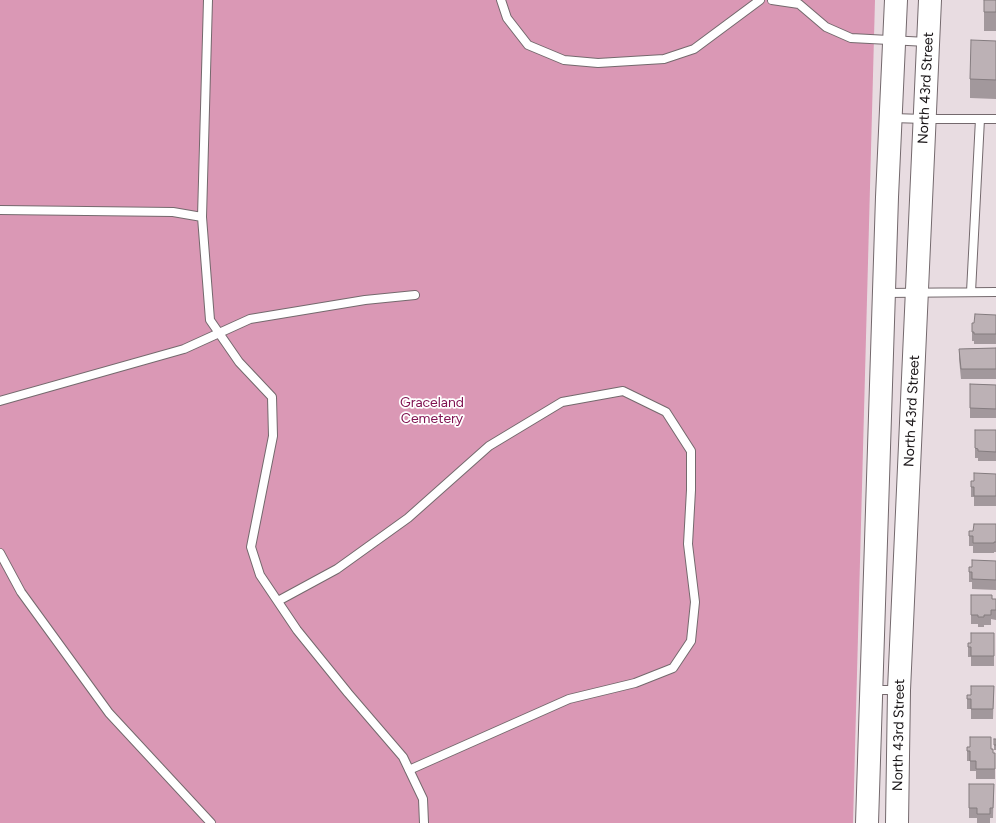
<!DOCTYPE html>
<style>
body{margin:0}
canvas{display:block;background:#e8dce1}
</style>
<canvas width="996" height="823"></canvas>
<script>
const c = document.querySelector('canvas').getContext('2d');
c.lineJoin = 'round';
function paint(path, color) { c.fillStyle = color; c.fill(path, 'evenodd'); }
const poly = rows => new Path2D(rows.map(r => 'M' + r).join(''));
function stroke(path, color, width, dash) { c.strokeStyle = color; c.lineWidth = width; c.lineCap = dash ? 'butt' : 'round'; c.setLineDash(dash || []); c.stroke(path); }
function write(font, color, halo, rows, align = 'center') {
  c.font = font + ' Figtree,sans-serif'; c.lineWidth = 3.5; c.setLineDash([]); c.textBaseline = 'middle'; c.strokeStyle = halo; c.fillStyle = color; for (const [text, x, y, turn = 0] of rows) {
    c.save(); c.translate(x, y); c.rotate((+turn || 0) * Math.PI / 180); c.textAlign = isNaN(turn) ? turn : align; if (halo) c.strokeText(text, 0, 0); c.fillText(text, 0, 0); c.restore();
  }
}
paint(poly([
 [0,0,875,0,853,823,0,823]
]), '#da98b5');
const service = poly([
 [208,0,202,217,210,320,239,362,272,397,273,436,251,547,260,575,297,630,348,693,403,757,423,799,424,823],
 [501,0,507,18,528,45,564,60,598,63,664,59,694,49,760,0],
 [772,0,799,4,826,27,851,38,927,42],
 [892,118,925,119,996,119],
 [0,210,173,212,202,217],
 [971,292,980,119],
 [885,293,996,292],
 [0,401,184,349,250,319,365,300,415,295],
 [0,553,21,592,109,713,211,823],
 [278,601,337,569,408,518,489,446,562,402,623,391,666,412,691,451,691,490,688,544,695,602,691,641,673,668,635,683,569,699,409,770],
 [872,690,898,690]
]);
const secondary = poly([
 [867,823,887,197,896,0],
 [897,823,899,690,930,0]
]);
stroke(service, '#74696d', 10);
stroke(secondary, '#74696d', 24);
stroke(service, '#fff', 8);
stroke(secondary, '#fff', 22);
paint(poly([
 [984,0,996,0,996,31,984,31],
 [996,41,996,99,970,98,970,79],
 [996,315,996,344,974,344,974,341,972,341,972,323,974,323],
 [996,348,996,379,961,379,959,359,959,349],
 [970,384,996,385,996,418,970,418],
 [975,430,996,430,996,461,978,461,978,458,975,458],
 [996,474,996,506,974,506,974,497,971,497,971,487,974,481],
 [996,524,996,552,994,552,994,553,973,553,973,546,969,546,969,531,973,531],
 [996,561,996,590,972,589,972,582,969,582,969,567,972,567],
 [971,595,992,599,996,599,996,620,991,619,991,625,984,625,984,627,978,627,978,624,971,624],
 [994,633,994,666,971,666,971,657,968,657,968,647,971,643],
 [994,686,993,719,971,719,971,709,967,709,967,695,971,695],
 [994,739,996,739,996,750,994,750],
 [967,747,991,749,993,753,995,753,995,779,976,779,976,771,970,771,970,761,967,761],
 [969,784,994,784,993,818,990,818,990,823,977,823,977,818,969,818]
]), '#a2989c');
const building = poly([
 [984,0,996,0,996,12,984,12,984,0],
 [971,40,996,41,996,80,970,79,971,40],
 [975,314,996,315,996,334,974,334,974,332,972,332,972,323,974,323,975,314],
 [996,348,996,369,961,369,959,349,996,348],
 [970,384,996,385,996,409,970,408,970,384],
 [975,430,996,430,996,452,978,451,978,449,975,448,975,430],
 [974,473,996,474,996,496,974,496,974,487,971,487,971,481,974,481,974,473],
 [974,524,996,524,996,542,994,542,994,543,973,543,973,536,969,536,969,531,973,531,974,524],
 [972,560,996,561,996,580,972,579,972,572,969,572,969,567,972,567,972,560],
 [971,595,992,595,992,599,996,599,996,610,991,610,991,615,984,615,984,617,978,617,978,615,971,615,971,595],
 [971,633,994,633,994,656,971,656,971,647,968,647,968,643,971,643,971,633],
 [971,686,994,686,993,709,971,709,971,699,967,699,967,695,971,695,971,686],
 [970,737,991,737,991,749,993,749,993,753,995,753,995,769,976,769,976,761,970,761,970,751,967,751,967,747,970,747,970,737],
 [994,739,996,739,996,745,994,745,994,739],
 [969,784,994,784,993,808,990,808,990,814,977,814,977,808,969,808,969,784]
]);
paint(building, '#bcb1b5');
stroke(building, '#847c7f', 1);
write('14px', '#181416', '#fff', [
 ["North 43rd Street",926,88,-87],
 ["North 43rd Street",912,411,-87],
 ["North 43rd Street",899,735,-89]
]);
write('14px', '#801452', '#fff', [
 ["Graceland",432,403],
 ["Cemetery",432,419]
]);
</script>
